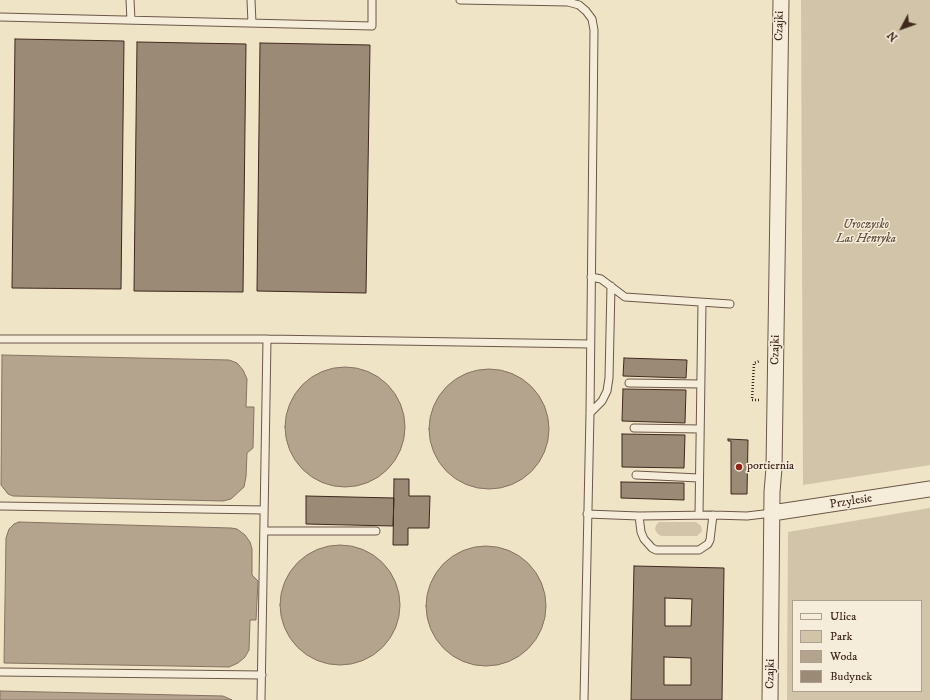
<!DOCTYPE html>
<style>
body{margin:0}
#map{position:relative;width:930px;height:700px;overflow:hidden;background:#efe4c6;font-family:"IM FELL DW Pica",serif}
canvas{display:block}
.legend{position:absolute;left:792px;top:600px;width:130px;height:92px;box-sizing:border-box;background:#f5edda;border:1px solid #ad9e8f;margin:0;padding:5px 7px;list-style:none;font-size:12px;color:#40281e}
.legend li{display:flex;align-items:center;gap:8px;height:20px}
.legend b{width:20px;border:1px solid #ad9e8f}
.north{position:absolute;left:882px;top:8px;width:40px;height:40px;-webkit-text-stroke:3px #f5edda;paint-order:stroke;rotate:229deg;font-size:11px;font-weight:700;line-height:16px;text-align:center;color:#40281e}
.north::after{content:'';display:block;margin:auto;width:14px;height:18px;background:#40281e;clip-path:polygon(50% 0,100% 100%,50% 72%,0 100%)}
</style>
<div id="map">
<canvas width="930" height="700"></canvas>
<ul class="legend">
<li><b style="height:5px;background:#f5edda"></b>Ulica</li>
<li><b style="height:11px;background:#d1c4a9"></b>Park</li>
<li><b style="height:11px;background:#b4a48d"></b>Woda</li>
<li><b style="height:11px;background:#9b8a75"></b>Budynek</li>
</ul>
<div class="north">N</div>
</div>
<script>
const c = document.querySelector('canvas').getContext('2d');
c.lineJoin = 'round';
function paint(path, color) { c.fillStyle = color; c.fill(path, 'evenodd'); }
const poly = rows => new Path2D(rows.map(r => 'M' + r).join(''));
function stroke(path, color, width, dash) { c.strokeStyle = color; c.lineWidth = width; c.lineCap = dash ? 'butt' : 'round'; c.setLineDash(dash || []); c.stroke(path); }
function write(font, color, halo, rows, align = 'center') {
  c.font = font + ' "IM FELL DW Pica",serif'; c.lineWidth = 3; c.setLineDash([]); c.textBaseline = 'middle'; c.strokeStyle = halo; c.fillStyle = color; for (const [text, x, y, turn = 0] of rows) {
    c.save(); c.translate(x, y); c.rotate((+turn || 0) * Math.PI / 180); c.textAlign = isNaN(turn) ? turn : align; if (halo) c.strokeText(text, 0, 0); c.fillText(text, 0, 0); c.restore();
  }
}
paint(poly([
 [801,0,930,0,930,465,803,485],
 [930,508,930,700,787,700,788,532],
 [793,601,921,601,921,691,793,691],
 [659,522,696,522,701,526,702,531,697,536,662,536,659,535,655,530,656,525]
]), '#d1c4a9');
const water = poly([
 [2,355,229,360,237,363,243,370,247,379,246,407,254,407,253,448,247,453,246,477,244,487,231,499,223,501,13,496,8,494,1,485,2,355],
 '285 427a60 60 0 1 1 120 0a60 60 0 1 1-120 0Z',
 '429 429a60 60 0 1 1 120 0a60 60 0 1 1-120 0Z',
 [19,522,231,528,237,529,245,535,250,542,252,549,252,575,258,581,256,620,250,620,249,650,245,657,238,663,229,667,4,663,6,538,9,529,14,524,19,522],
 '280 605a60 60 0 1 1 120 0a60 60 0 1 1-120 0Z',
 '426 606a60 60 0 1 1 120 0a60 60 0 1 1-120 0Z',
 [0,691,223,696,232,700,0,700,0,691]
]);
paint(water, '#b4a48d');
stroke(water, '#867261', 1);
const building = poly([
 [15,39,124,41,121,289,12,288,15,39],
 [137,42,246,44,243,292,134,291,137,42],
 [260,43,370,45,366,293,257,291,260,43],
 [624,358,687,360,686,378,623,376,624,358],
 [623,389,686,390,685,423,622,421,623,389],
 [622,434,685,435,684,468,622,467,622,434],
 [728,439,748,440,747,494,731,494,731,441,728,441,728,439],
 [394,479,409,479,409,496,430,496,429,528,408,528,408,545,393,545,394,479],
 [621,482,684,483,684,500,621,498,621,482],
 [306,496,394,498,393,526,306,524,306,496],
 [634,566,724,568,722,700,631,700,634,566],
 [665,598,692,599,691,626,665,626,665,598],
 [664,657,691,658,691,685,664,685,664,657]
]);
paint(building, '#9b8a75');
stroke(building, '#40281e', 1);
const service = poly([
 [130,0,131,20],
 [251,0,252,23],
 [460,0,568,2,579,5,586,11,592,19,594,30,590,413,584,700],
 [0,17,372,26,372,0],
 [591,277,601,279,625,297,730,304],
 [0,339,267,339,590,344],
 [629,383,701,384],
 [590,413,602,401,607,391,609,378,611,286],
 [634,428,700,429],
 [636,475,699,478],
 [0,506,264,510],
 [587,514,639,516,713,515,747,516,772,513],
 [699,515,702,303],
 [639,516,641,532,644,539,652,548,656,550,699,550,708,544,710,540,713,515],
 [264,531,376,531],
 [0,672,262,675],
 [261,700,267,339]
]);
const minor = poly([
 [772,513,930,489],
 [770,700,772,492,774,468,781,0]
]);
stroke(service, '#6c5748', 9);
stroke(minor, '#6c5748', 17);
stroke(poly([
 [759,400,752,400,754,363,760,361]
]), '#40281e', 2.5, [1, 2]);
stroke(service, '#f5edda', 7);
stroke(minor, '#f5edda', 15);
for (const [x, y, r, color] of [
 [739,467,4,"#8f2418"]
]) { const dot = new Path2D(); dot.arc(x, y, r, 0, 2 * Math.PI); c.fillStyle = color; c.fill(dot); stroke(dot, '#f5edda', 1.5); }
write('12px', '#40281e', '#f5edda', [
 ["Czajki",780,26,-89],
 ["Czajki",776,350,-89],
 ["Przylesie",851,502,-9],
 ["Czajki",771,674,-89]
]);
write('italic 12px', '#644f41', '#f5edda', [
 ["Uroczysko",866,226],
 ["Las Henryka",866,240]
]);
write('12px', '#40281e', '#f5edda', [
 ["portiernia",747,467]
], 'left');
</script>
